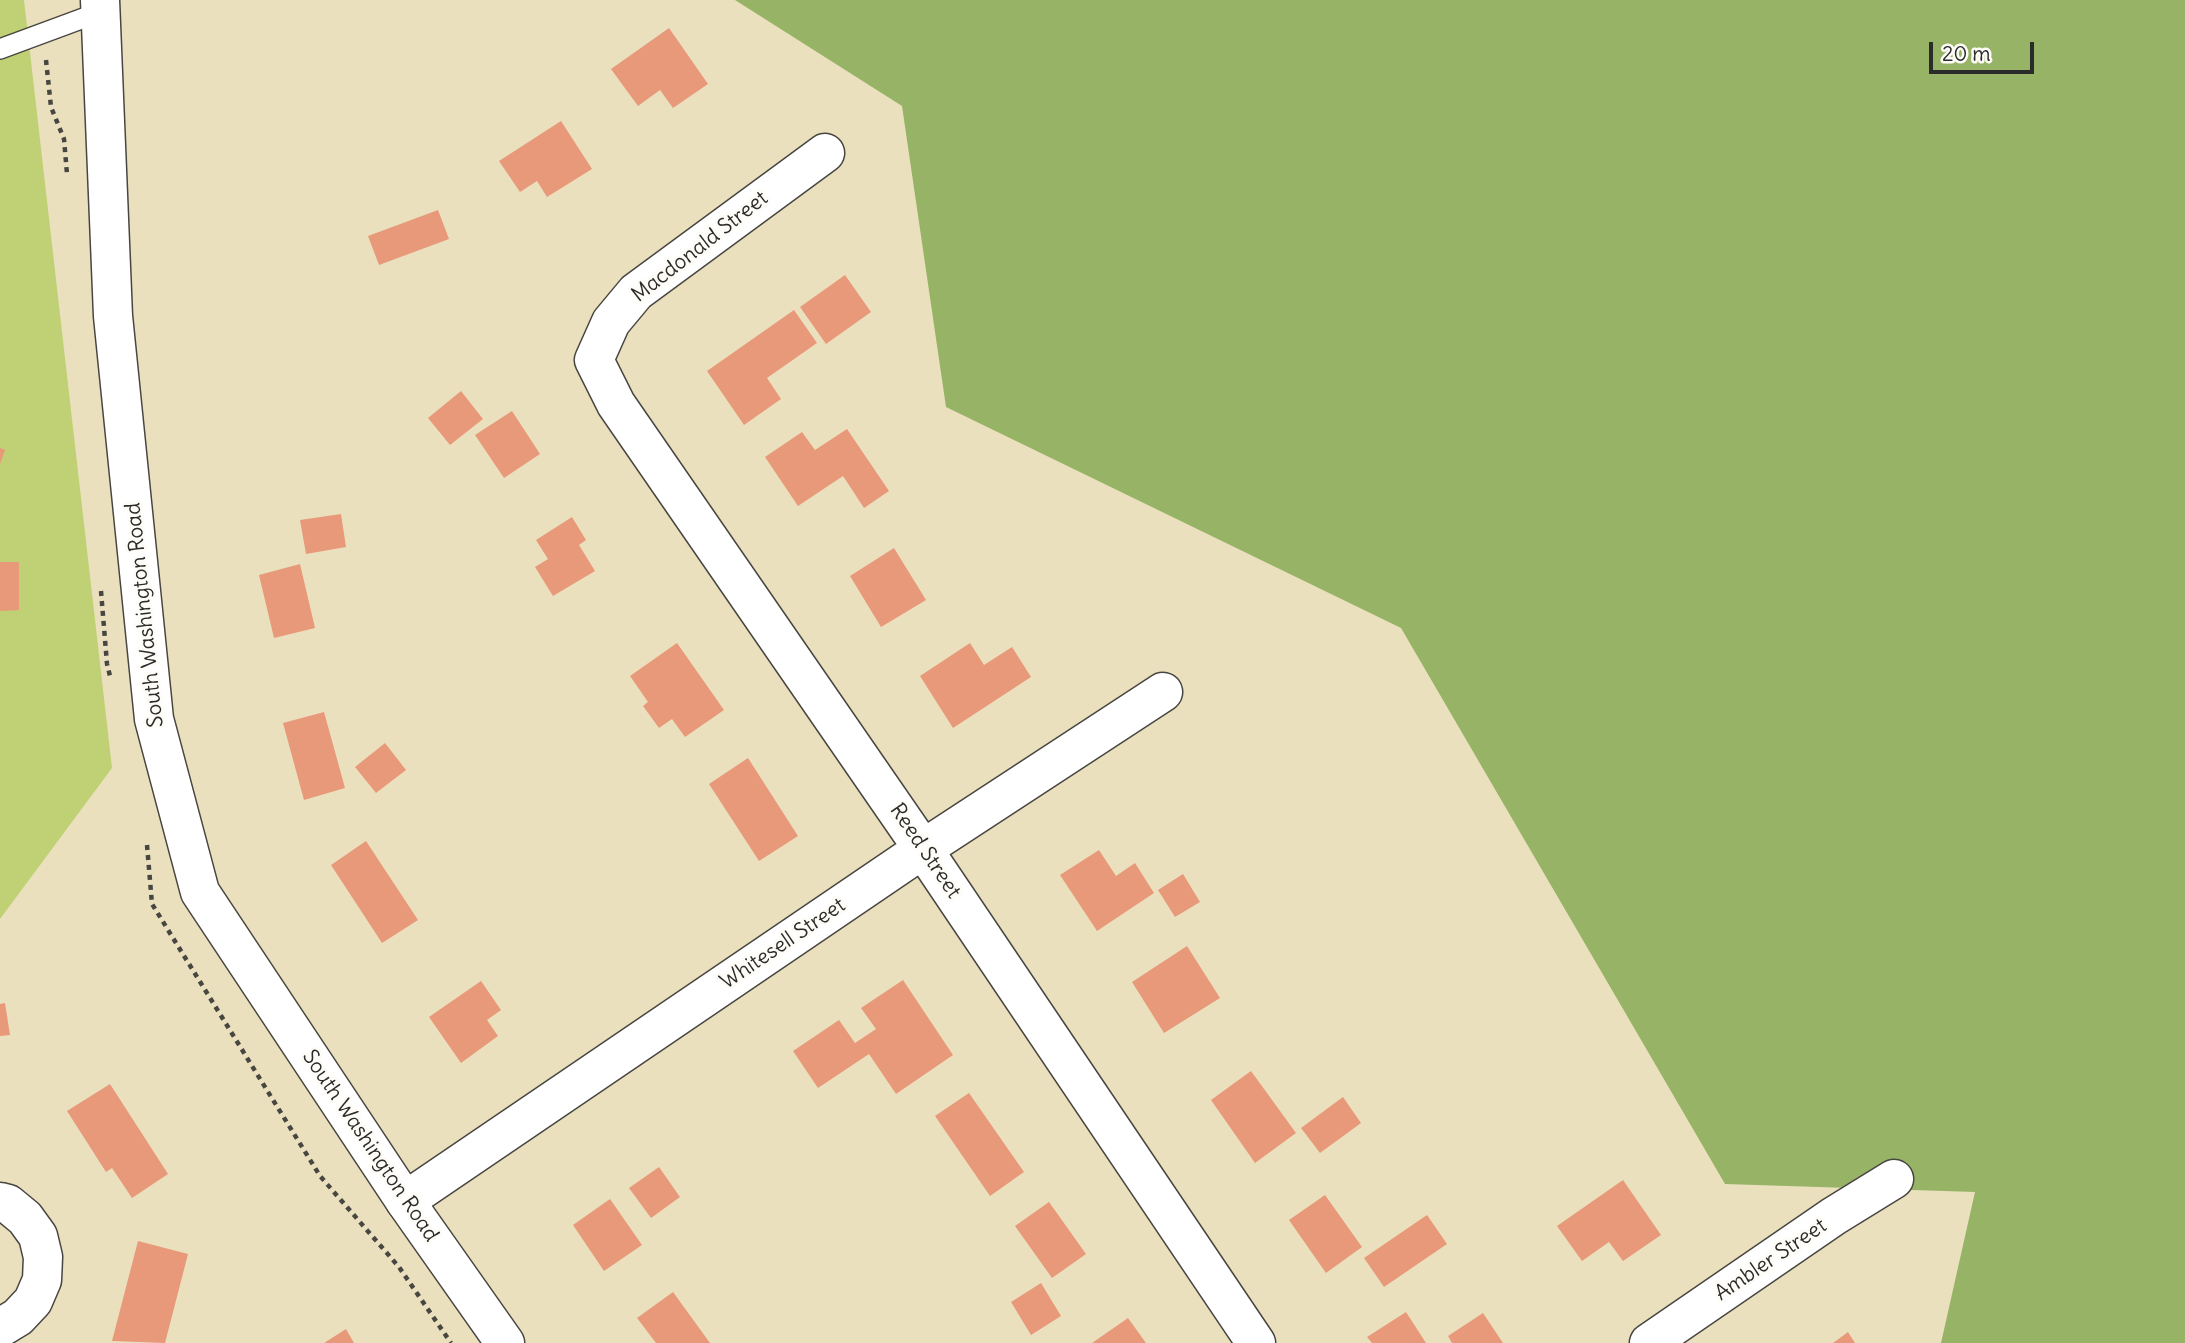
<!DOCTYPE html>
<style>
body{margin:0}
#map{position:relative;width:2185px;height:1343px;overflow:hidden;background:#ebe0be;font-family:Delius,sans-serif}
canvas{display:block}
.scale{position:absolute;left:1929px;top:42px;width:105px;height:32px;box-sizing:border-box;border:4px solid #2b2b2b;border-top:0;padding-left:9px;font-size:21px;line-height:24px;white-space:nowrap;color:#2b2b2b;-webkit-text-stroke:5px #fdfcf7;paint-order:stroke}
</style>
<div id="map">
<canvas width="2185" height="1343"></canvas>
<div class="scale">20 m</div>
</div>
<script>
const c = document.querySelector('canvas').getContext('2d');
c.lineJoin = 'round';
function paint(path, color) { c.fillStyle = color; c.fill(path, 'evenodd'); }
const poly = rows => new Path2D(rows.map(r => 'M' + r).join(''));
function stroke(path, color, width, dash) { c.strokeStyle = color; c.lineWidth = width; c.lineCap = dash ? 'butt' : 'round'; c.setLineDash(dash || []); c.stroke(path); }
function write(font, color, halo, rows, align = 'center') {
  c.font = font + ' Delius,sans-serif'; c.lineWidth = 6; c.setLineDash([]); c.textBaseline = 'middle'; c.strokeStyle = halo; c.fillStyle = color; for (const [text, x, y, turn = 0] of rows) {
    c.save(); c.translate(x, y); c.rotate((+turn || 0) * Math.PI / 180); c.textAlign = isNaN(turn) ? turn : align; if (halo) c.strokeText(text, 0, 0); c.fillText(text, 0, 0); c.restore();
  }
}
paint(poly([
 [0,0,24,0,112,768,0,919]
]), '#bfd174');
paint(poly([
 [735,0,2185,0,2185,1343,1941,1343,1975,1192,1725,1184,1401,628,946,407,902,106]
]), '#97b366');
paint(poly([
 [669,28,708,84,673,108,660,90,638,106,611,69],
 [561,121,592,169,547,197,537,181,520,192,499,161],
 [438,210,449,239,379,265,368,236],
 [845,275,871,312,826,344,800,307],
 [794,310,817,343,767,378,781,399,744,425,707,371],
 [461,391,483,419,450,445,428,418],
 [512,411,540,454,504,478,475,435],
 [847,429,889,491,864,508,843,476,798,506,765,457,802,432,815,450],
 [0,448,5,450,0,464],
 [341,514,346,547,306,554,300,520],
 [572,517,586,540,579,545,595,571,553,596,535,567,548,559,536,540],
 [894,548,926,600,881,627,850,576],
 [0,562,19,562,19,610,0,611],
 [300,564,315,628,274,638,259,575],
 [677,643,724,710,685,737,672,719,659,728,643,706,648,702,630,676],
 [970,643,984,665,1012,647,1031,677,953,728,920,676],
 [324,712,345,788,304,800,283,723],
 [385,743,406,770,376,793,355,767],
 [748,758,798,836,759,861,709,784],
 [366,841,418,920,382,943,331,865],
 [1099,850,1116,876,1135,863,1154,893,1097,931,1060,875],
 [1183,874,1200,902,1175,917,1158,890],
 [1187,946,1220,998,1164,1033,1132,982],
 [903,980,953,1055,896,1094,869,1054,818,1088,793,1051,839,1020,855,1043,876,1029,861,1008],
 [481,981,501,1010,487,1020,498,1036,461,1063,429,1017],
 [5,1003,10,1035,0,1036,0,1004],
 [1251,1071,1296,1133,1255,1163,1211,1100],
 [110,1084,168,1174,132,1198,112,1168,106,1172,67,1111],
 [969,1093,1024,1172,990,1196,935,1116],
 [1343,1097,1361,1123,1320,1153,1301,1128],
 [659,1167,680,1197,651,1218,629,1188],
 [1623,1180,1661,1235,1623,1261,1609,1242,1582,1261,1557,1226],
 [1325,1195,1362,1247,1326,1273,1289,1220],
 [610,1199,642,1245,604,1271,573,1225],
 [1049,1202,1086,1254,1052,1278,1015,1226],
 [1427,1215,1447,1244,1384,1287,1364,1258],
 [138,1241,188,1254,165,1343,112,1341],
 [1041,1283,1061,1316,1031,1335,1011,1302],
 [673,1292,710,1343,656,1343,637,1318],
 [1406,1312,1426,1343,1372,1343,1367,1337],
 [1483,1313,1503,1343,1452,1343,1448,1336],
 [1128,1318,1146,1343,1092,1343],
 [346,1329,354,1343,324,1343],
 [1848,1332,1855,1343,1833,1343]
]), '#e7997a');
const lane = poly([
 [0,49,100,12]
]);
const street = poly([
 [825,153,636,292,611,322,594,360,616,404,923,849,1256,1343],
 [405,1201,923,849,1163,692],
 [0,1202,8,1204,25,1218,38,1236,43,1257,42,1280,33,1301,18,1317,0,1328],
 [1649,1343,1834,1216,1894,1179]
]);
const secondary = poly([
 [100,0,113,316,154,719,200,892,405,1201,505,1343]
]);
stroke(lane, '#484641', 22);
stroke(street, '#484641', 41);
stroke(secondary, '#484641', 41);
stroke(poly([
 [46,60,51,107,64,139,67,174],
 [101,591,107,664,110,676],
 [147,845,152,904,320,1176,399,1267,451,1343]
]), '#484641', 4.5, [5, 5]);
stroke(lane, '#fff', 19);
stroke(street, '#fff', 38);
stroke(secondary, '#fff', 38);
write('21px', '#2b2b2b', '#fdfcf7', [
 ["Macdonald Street",700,247,-38],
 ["South Washington Road",145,615,-96],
 ["Reed Street",925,851,56],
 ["Whitesell Street",783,944,-34],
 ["South Washington Road",370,1146,56],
 ["Ambler Street",1771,1260,-34]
]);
</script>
